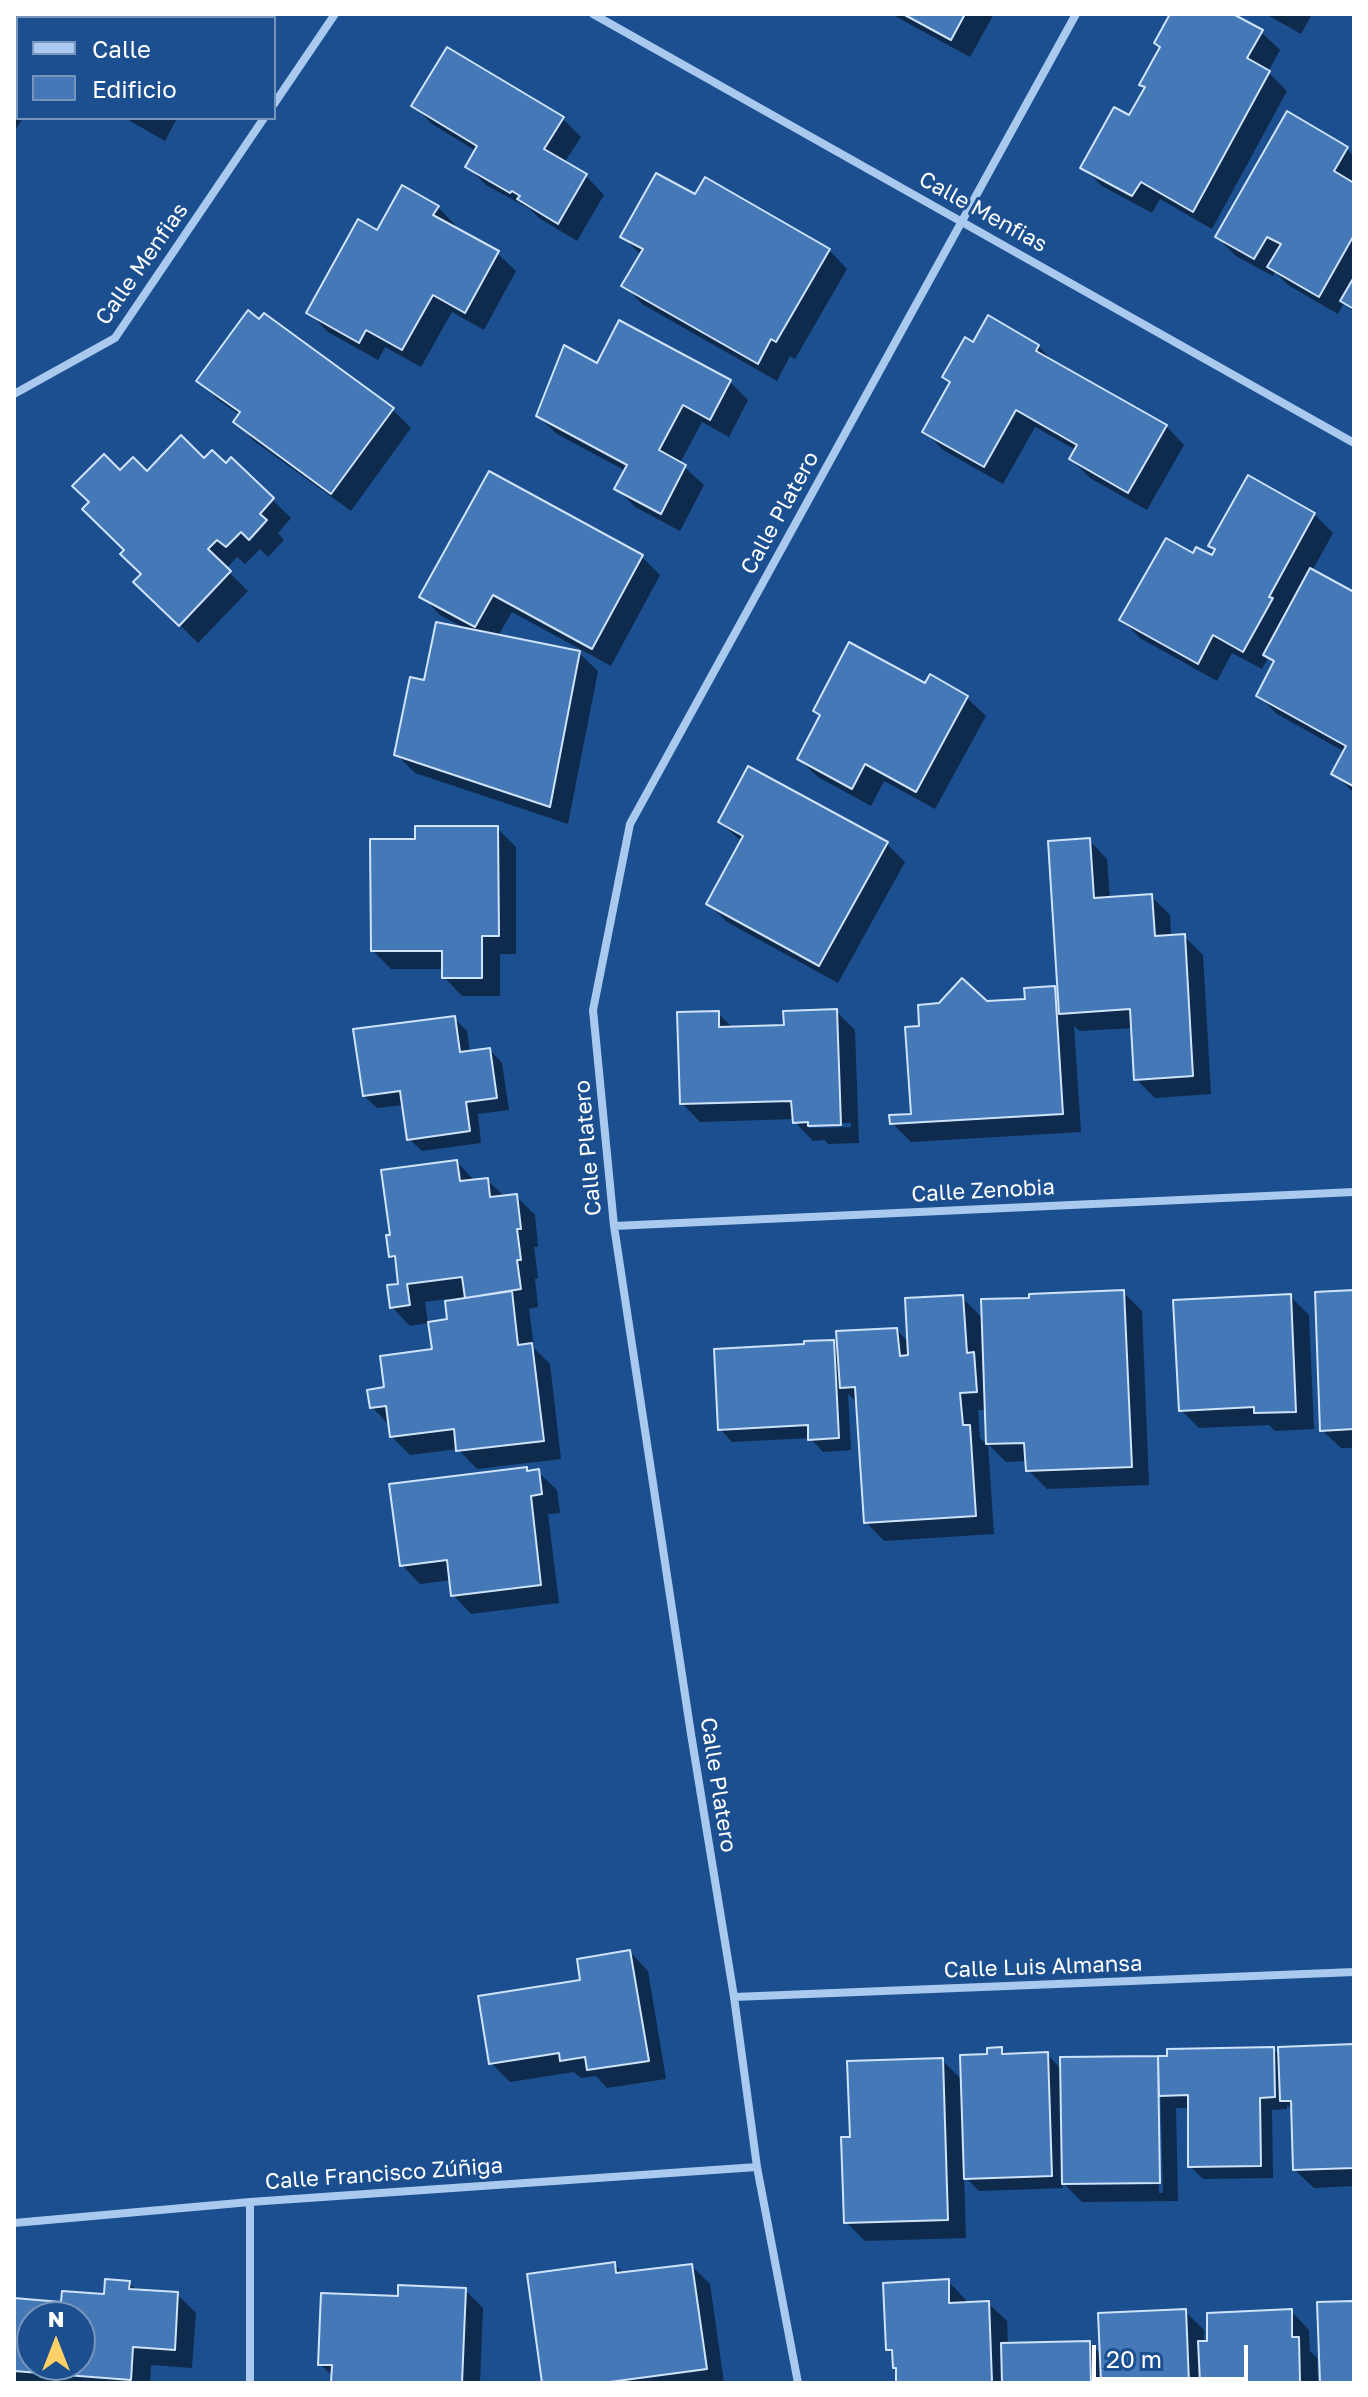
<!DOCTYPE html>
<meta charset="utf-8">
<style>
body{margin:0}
#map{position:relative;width:1368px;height:2397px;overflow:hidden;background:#1b4f8f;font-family:"Golos Text",sans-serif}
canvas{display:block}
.frame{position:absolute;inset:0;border:16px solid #fff;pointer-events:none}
.legend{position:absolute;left:16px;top:16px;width:260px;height:104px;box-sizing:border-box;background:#1b4f8f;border:2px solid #7695bc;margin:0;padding:10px 14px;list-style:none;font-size:24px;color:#fff}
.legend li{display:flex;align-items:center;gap:16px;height:40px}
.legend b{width:40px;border:2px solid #7695bc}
.north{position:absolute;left:16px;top:2301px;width:80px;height:80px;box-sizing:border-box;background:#1b4f8f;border:2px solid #7695bc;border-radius:50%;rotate:0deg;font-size:22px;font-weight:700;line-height:32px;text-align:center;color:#fff}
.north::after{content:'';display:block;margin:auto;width:28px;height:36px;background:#ffd166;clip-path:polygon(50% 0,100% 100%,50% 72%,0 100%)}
.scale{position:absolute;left:1092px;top:2345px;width:156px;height:36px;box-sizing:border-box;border:4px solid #fff;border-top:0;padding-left:10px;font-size:24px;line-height:28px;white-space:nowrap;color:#fff;-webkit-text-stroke:6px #1b4f8f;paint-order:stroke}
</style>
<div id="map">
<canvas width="1368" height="2397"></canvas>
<div class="frame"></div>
<ul class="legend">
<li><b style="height:10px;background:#a9c9ee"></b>Calle</li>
<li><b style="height:22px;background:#4478b7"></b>Edificio</li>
</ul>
<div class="north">N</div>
<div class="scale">20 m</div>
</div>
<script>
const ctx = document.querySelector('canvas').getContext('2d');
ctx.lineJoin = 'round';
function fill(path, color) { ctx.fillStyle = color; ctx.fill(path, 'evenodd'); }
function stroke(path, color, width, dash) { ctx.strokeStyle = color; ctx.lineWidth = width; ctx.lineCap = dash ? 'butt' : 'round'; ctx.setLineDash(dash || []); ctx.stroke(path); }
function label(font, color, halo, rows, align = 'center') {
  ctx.font = font + ' "Golos Text",sans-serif'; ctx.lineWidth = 6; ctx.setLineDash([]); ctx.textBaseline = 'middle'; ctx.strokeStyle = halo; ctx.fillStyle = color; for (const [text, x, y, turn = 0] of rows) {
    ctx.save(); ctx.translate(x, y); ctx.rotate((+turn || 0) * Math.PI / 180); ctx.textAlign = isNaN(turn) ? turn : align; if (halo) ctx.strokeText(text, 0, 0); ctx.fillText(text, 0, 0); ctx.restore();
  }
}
fill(new Path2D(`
 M56,14H197L201,18H54Z
 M891,14H994L970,57Z
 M1173,14H1229L1261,32L1280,50L1268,72L1287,91L1212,229L1160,199L1152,213L1102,186L1083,167L1130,118L1146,89L1141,84L1162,48Z
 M1266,14H1312L1301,34Z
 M14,66L18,69V118H23L14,132Z
 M414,106L562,118L581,137L564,163L586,176L604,195L577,241L539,218L530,209L486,185L467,166L476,151L432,124Z
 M125,118H177L165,141Z
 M1346,148L1354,156V312L1344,303L1338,314L1288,285L1275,272L1273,276L1236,256L1217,237Z
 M695,197L829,250L847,269L795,359L790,356L777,381L642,304L624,285L641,255L622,236Z
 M438,207L456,226L454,229L497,253L516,271L484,330L452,312L421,367L385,347L378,360L328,332L309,313L378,232Z
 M974,345L1038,346L1056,364L1166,426L1184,445L1147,510L1090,478L1071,459L1076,450L1035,427L1003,484L943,450L925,431L952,384L944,377Z
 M597,365L730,382L748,400L729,437L702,422L680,463L704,485L680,531L635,507L616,488L626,471L557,434L538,416Z
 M199,381L393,410L411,428L351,511L254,441L236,422L240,415L217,399Z
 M204,460L226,466L232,460L291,518L278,533L284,540L268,557L260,549L245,564L237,557L226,569L248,591L198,643L136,582L143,574L127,550L120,472L147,473Z
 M1314,514L1333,533L1312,571L1354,594V793L1334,773L1345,752L1277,714L1259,696L1275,665L1268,658L1262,669L1232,653L1217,681L1140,638L1122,620L1193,555L1212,558L1216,551L1211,545Z
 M642,557L660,575L611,666L512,612L498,636L579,653L598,671L568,824L415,773L396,754L426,683L466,629L440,615L422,596Z
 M925,686L967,698L986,716L935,809L884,781L871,806L818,777L799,759L821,717L815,710Z
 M720,822L886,843L905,862L838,983L727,922L709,904L742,842Z
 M497,828L516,847V954H500V996H462L444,977V969H391L373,951L417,841Z
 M1089,840L1107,859L1110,899L1151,896L1170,915L1171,937L1184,936L1203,955L1211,1094L1155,1098L1136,1079L1133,1028L1080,1031L1074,1026L1081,1132L911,1142L892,1123L913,1116L921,1028L986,1004L1027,1001L1054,988L1060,994Z
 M836,1011L855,1030L859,1143L828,1144L825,1140L813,1141L795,1122V1119L700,1122L682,1103L718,1013L734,1029L786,1027ZM851,1123V1127L809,1128V1124Z
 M454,1018L467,1031L470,1053L490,1050L502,1063L509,1110L478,1114L481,1143L422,1151L409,1139L404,1105L377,1108L364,1096Z
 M457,1162L475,1181L487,1180L505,1197L516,1196L535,1215L538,1247H534L538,1278L535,1279L538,1307L529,1309L534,1348L550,1364L561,1459L477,1469L458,1449L410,1455L392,1437L390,1426L372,1407L386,1389L434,1351L450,1321L447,1299L425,1302L428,1323L410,1326L392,1307L400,1286L397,1263L391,1256Z
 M1123,1292L1142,1311L1149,1485L1047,1489L1028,1470V1461L1006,1462L988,1444L994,1534L884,1541L866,1522L858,1403L848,1394L851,1450L823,1452L810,1438L732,1442L720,1429L833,1342L839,1348L897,1330L909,1343L962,1297L983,1319ZM978,1410H987L988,1446L980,1438Z
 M1354,1292V1448H1341L1322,1430Z
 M1290,1296L1309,1315L1314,1429L1275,1431L1269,1425L1199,1428L1181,1410Z
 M527,1469L530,1473L538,1472L557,1490L560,1513L548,1514L559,1603L471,1614L453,1595L451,1580L420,1584L402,1565Z
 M630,1952L648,1971L666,2079L607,2088L596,2076L581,2078L574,2072L510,2082L491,2063L582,1981Z
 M1354,2046V2186L1314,2188L1295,2170L1293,2111L1287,2105V2109L1272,2110L1273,2178L1203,2179L1190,2166V2108H1176L1178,2201L1082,2202L1063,2183V2188L979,2191L964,2176L966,2238L865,2241L846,2222L852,2139L942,2060L963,2081L990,2056L1001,2049L1008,2056L1047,2054L1062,2070V2059L1160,2058L1273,2049L1281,2056ZM1156,2074H1160L1163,2193H1159Z
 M614,2264L624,2274L692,2266L710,2284L724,2383H544Z
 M948,2281L966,2300L967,2304L988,2303L1007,2321L1008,2345L1089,2343L1102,2355L1185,2311L1204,2330V2343L1291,2311L1309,2330L1310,2351L1317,2358L1318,2383H898L894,2355L888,2349Z
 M129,2283L138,2291L177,2294L196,2313L192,2368L151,2365L150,2383H14V2300L63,2304L106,2296ZM32,2317H80V2365H32Z
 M465,2290L483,2308L480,2383H333L334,2377L320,2364L400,2298Z`), '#0007');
const building = new Path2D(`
 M54,14H190L188,18H52Z
 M903,14H965L951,40Z
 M1170,14H1233L1263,30L1247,58L1270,71L1193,212L1141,182L1132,196L1080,168L1114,107L1129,115L1145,87L1139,85L1160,47L1154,43Z
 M447,47L564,117L544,149L587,174L558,224L517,199L520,196L512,191L510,193L465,167L477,146L411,106Z
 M14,64L18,67V94L14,100Z
 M1287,111L1348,147L1334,171L1354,183V235L1319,297L1267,267L1281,244L1267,237L1254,259L1215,237Z
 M656,173L695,194L705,177L830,249L776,342L771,339L758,364L621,286L643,249L620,237Z
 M402,185L439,206L433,215L499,251L465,313L433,295L402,350L366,330L359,343L306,313L358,219L377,230Z
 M1354,277V309L1340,301Z
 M248,310L259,319L264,313L394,408L331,494L233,422L240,412L196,381Z
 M988,315L1039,345L1036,351L1167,425L1128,493L1069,459L1077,445L1016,410L984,467L922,432L950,382L942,377L965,337L973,342Z
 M619,320L731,380L710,420L683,405L659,450L686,465L661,514L614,489L627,465L536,416L564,345L597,363Z
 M181,435L204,458L212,450L226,463L231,457L274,498L260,514L267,520L249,540L241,532L226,547L217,540L208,549L231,571L179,626L133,582L141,574L120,554L124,550L82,509L89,502L72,486L104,454L120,470L133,457L147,471Z
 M489,471L643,555L592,649L493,595L475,627L419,597Z
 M1248,475L1315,513L1269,597L1273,598L1243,652L1213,635L1198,664L1119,620L1166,538L1193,553L1196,547L1212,555L1215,549L1208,546Z
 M1310,568L1354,592L1353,786L1331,774L1346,746L1256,696L1274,661L1263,655Z
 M436,622L580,651L550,807L394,755L410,677L424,680Z
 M849,642L925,683L930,674L968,696L916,792L865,764L852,789L797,759L820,715L813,711Z
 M748,766L888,842L819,966L706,904L743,836L718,822Z
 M415,826H498L499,936H482V978H442V951H371L370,839H415Z
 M1090,838L1094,898L1152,894L1155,936L1185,934L1193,1076L1134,1080L1130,1009L1059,1014L1048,841Z
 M962,978L987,1001L1025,999L1024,988L1055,986L1063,1114L890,1124L889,1115L911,1114L905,1027L919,1026L918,1005L939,1003Z
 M837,1009L841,1125L808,1126V1122L793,1123L791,1101L680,1104L677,1012L719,1011V1027L784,1025L783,1011Z
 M455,1016L460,1052L490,1048L497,1098L466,1102L470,1131L407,1140L400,1091L363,1096L353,1029Z
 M457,1160L460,1181L488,1178L490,1197L517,1194L521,1229H517L521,1260H517L521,1289L465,1298L462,1277L407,1284L410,1305L390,1308L387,1285L398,1284L395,1256L389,1257L386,1235H390L381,1170Z
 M1124,1290L1132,1467L1026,1471L1024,1443L986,1444L981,1299L1029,1298V1294Z
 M1354,1290V1429L1320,1431L1315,1292Z
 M512,1291L518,1345L532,1343L544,1441L456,1451L454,1429L390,1437L386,1406L370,1408L367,1390L384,1387L380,1356L432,1349L428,1322L447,1319L445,1301Z
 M1291,1294L1296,1412L1254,1413V1407L1179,1411L1173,1300Z
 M963,1295L967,1353L974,1352L977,1392L960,1393L963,1425H970L976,1516L864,1523L855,1387L840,1388L836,1331L897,1328L900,1356L908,1355L905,1298Z
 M834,1340L839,1438L808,1440V1425L718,1430L714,1349L804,1344V1341Z
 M527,1467V1471L539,1469L542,1494L531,1496L541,1585L451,1596L447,1560L400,1566L389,1484Z
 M630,1950L649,2061L587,2070L585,2057L560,2061L559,2053L489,2064L478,1996L580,1980L577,1959Z
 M1354,2044V2168L1293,2170L1291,2101H1280L1278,2047Z
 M1002,2047V2054L1048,2052L1052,2176L964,2179L960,2055L987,2054V2048Z
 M1274,2047L1275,2097L1260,2098L1261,2166L1188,2167V2095L1159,2096L1158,2056H1167V2049Z
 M1158,2056L1160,2183L1062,2184L1060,2057Z
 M943,2058L948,2220L844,2223L841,2137H850L847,2061Z
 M615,2262L616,2273L692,2264L707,2369L602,2383H542L527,2274Z
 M105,2279L130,2281L129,2289L178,2292L175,2350L133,2347L131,2380L14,2371V2298L61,2302L62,2291L104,2294ZM32,2317H80V2365H32Z
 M949,2279V2303L989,2301L992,2382L896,2383V2368H893L892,2350H886L883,2283Z
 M398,2285L466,2288L462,2383H331L332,2365H318L321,2293L398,2296Z
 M1354,2301V2383H1320L1317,2302Z
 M1186,2309L1189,2383H1101L1098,2313Z
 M1292,2309V2337H1299L1300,2383H1200L1198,2341H1207V2313Z
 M1090,2341L1091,2383H1002L1001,2343Z`);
fill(building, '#4478b7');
stroke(building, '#cfe3fa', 2);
stroke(new Path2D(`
 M593,14L1354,443
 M274,104L335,14
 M14,394L115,338L264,118
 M614,1226L1354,1192
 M734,1997L1354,1972
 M250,2202V2383
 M14,2223L250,2202L757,2167
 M798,2383L757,2167L734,1997L691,1734L614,1226L593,1010L630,824L1076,14`), '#a9c9ee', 8);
label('22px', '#fff', '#1b4f8f', [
 ["Calle Menfias",983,212,29],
 ["Calle Menfias",142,264,-55],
 ["Calle Platero",780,513,-61],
 ["Calle Platero",588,1148,-95],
 ["Calle Zenobia",983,1191,-3],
 ["Calle Platero",718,1785,81],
 ["Calle Luis Almansa",1043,1967,-2],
 ["Calle Francisco Zúñiga",384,2174,-4]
]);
</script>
